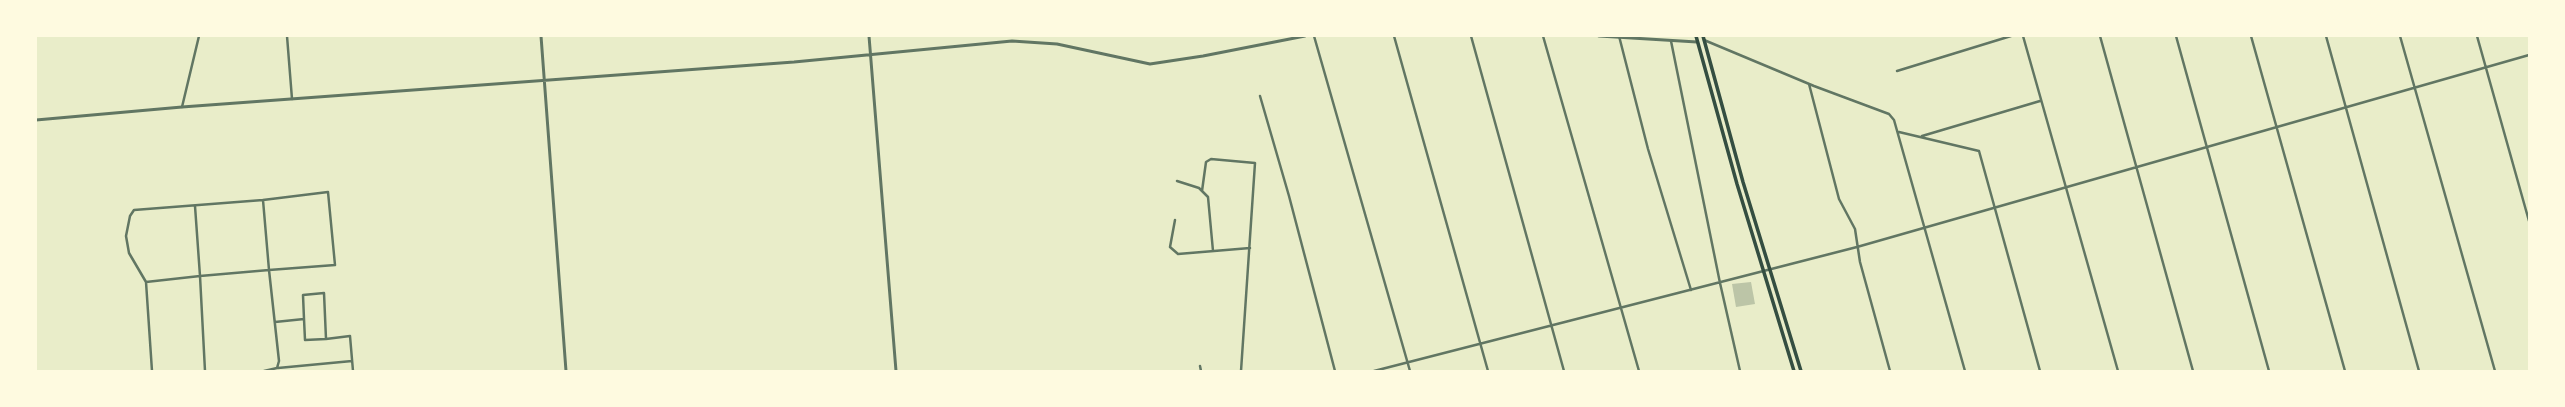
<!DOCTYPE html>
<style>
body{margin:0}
#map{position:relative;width:2565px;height:407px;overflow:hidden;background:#e9edc9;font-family:"IBM Plex Sans",sans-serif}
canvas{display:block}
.frame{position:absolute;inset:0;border:37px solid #fefae0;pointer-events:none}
</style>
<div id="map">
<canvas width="2565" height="407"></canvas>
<div class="frame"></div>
</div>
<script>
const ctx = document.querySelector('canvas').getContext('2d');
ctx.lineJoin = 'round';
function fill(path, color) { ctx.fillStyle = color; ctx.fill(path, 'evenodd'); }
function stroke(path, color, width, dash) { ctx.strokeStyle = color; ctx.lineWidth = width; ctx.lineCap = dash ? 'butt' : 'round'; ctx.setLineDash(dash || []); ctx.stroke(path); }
fill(new Path2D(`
 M1751,282L1755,304L1736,307L1732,284Z`), '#bcc5a7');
stroke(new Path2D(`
 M287,36L292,99
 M1314,36L1410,371
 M1394,36L1488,371
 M1471,36L1564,371
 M1543,36L1639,371
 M1619,36L1648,149L1691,290
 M2023,36L2118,371
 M2100,36L2193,371
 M2176,36L2269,371
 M2251,36L2345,371
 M2326,36L2419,371
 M2400,36L2495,371
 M2477,36L2529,221
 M1704,40L1814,86L1889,114L1894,120L1965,371
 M1671,41L1720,283L1740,371
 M1897,71L2011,36
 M1809,84L1839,199L1855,229L1860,262L1890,371
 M1260,96L1289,196L1335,371
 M182,107L199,36
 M1899,132L1979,151L2040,371
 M1922,136L2040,101
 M1177,181L1199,188L1208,197L1213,251
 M1202,191L1206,162L1211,159L1255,163L1241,371
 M1175,220L1170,247L1178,254L1250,248
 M146,282L200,276L195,206
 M275,322L304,319L303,295L324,293L326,339L305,340L304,319
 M326,339L350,336L353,371
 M1200,366L1201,371
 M278,368L352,361
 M152,371L146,282L129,253L126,236L130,216L134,210L263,200
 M205,371L200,276L269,270L263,200L328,192L335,265L269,270L279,361L277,368L264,371
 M1374,371L1857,247L2529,55`), '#617663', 2.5);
stroke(new Path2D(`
 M541,36L566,371
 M869,36L896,371
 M1599,36L1697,42
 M36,120L182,107L794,62L1012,41L1057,44L1150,64L1203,56L1305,36`), '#617663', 3);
stroke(new Path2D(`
 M1696,36L1737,184L1794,371
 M1703,36L1743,182L1801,371`), '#344e41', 3.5);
</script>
